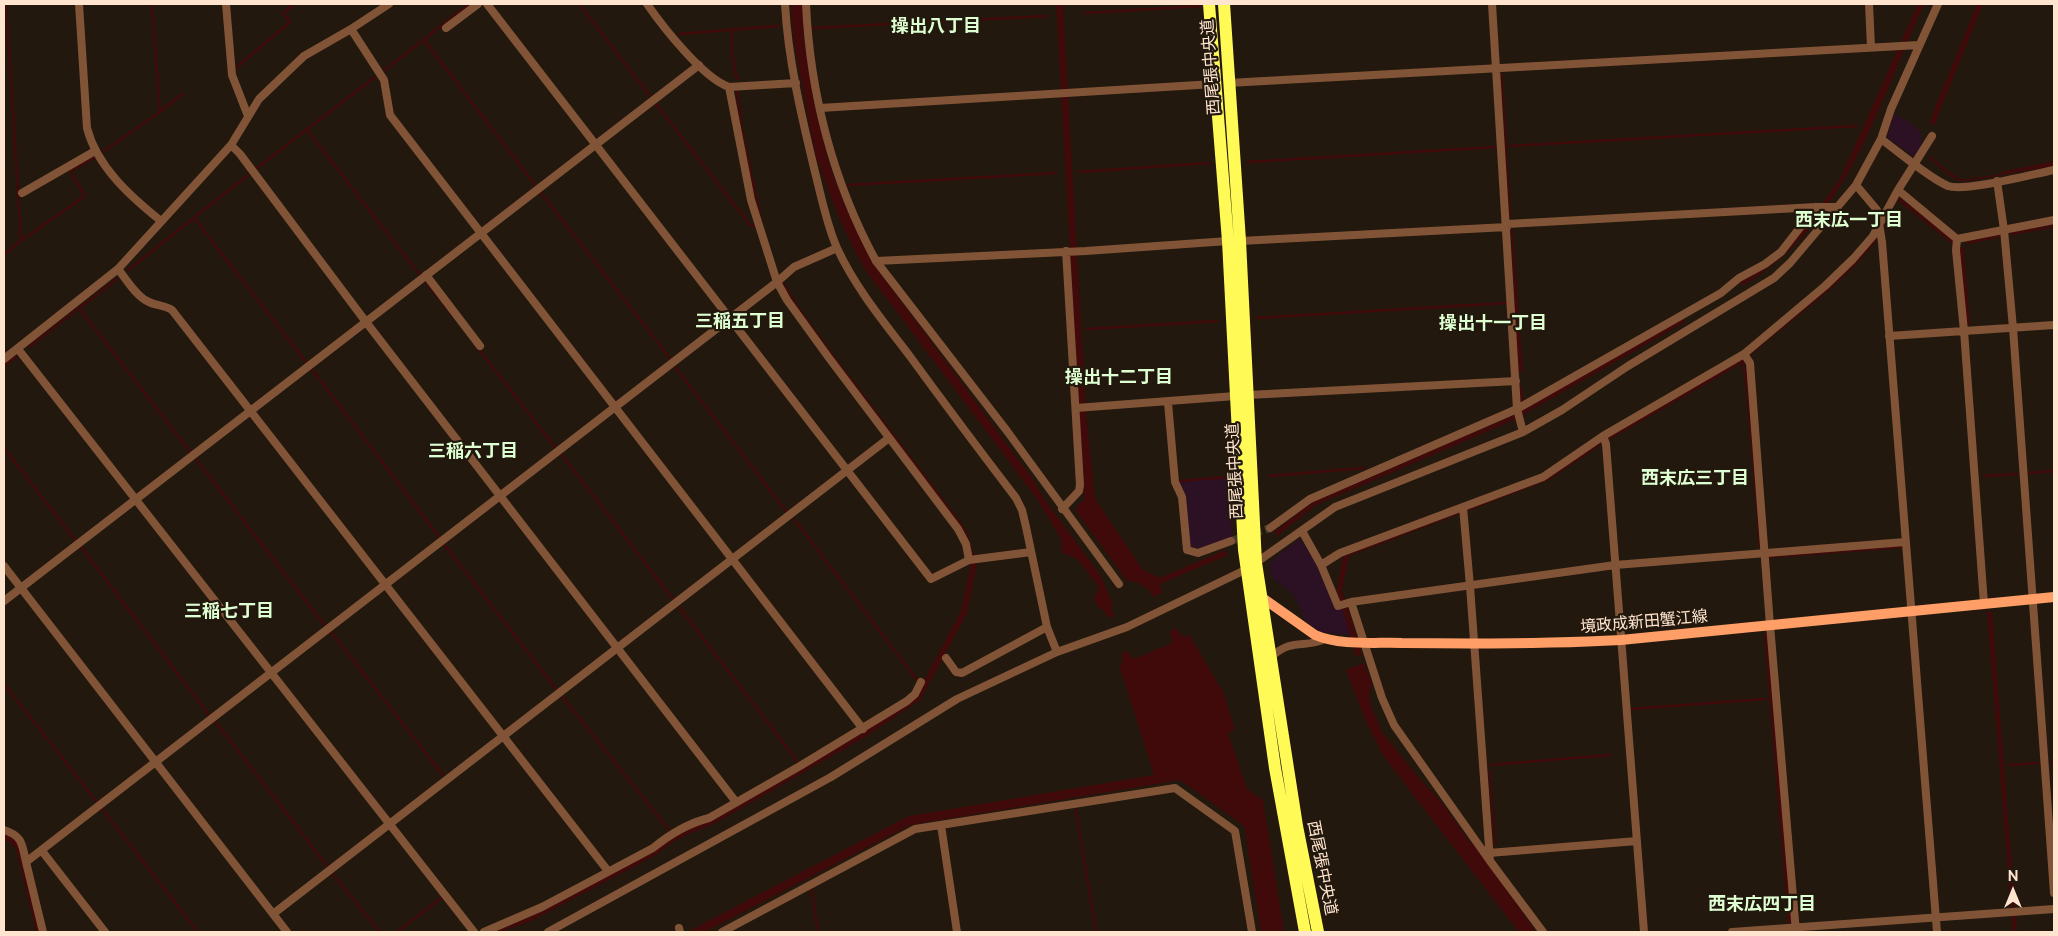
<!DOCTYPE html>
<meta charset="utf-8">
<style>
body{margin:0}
#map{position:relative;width:2058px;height:936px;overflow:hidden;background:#22180d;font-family:Raleway,sans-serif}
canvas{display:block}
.frame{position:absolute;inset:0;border:5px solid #ffe5cf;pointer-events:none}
.north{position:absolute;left:1988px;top:866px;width:50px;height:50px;-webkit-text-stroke:4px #22180d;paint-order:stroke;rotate:0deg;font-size:14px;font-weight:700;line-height:20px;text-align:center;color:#ffe5cf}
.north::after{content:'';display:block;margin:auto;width:18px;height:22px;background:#ffe5cf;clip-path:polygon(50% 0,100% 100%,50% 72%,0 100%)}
</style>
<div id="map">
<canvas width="2058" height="936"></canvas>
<div class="frame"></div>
<div class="north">N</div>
</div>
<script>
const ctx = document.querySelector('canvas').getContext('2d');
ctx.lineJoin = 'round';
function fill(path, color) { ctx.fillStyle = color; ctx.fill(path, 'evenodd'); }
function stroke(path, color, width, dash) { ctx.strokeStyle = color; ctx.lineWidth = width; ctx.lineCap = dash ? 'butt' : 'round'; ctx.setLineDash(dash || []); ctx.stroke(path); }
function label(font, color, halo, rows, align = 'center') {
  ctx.font = font + ' Raleway,"Noto Sans JP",sans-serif'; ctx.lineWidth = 4.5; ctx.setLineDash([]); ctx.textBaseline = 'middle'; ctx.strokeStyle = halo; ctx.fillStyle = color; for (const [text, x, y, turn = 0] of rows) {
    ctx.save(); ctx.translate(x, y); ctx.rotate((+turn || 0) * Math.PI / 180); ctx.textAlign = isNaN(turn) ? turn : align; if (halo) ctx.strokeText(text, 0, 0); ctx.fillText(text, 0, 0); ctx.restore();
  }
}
fill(new Path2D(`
 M1894,114L1906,120L1921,132V153L1914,157L1887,137Z
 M1229,477L1232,537C1220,542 1205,551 1192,547L1188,542L1179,481Z
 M1300,538L1317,566L1335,608L1344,610L1350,635L1321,632L1305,621L1300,608L1292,593L1271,577L1270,562Z`), '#2c1024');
fill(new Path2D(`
 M791,4H802L804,41L827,157L836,183L861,240L875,266L1032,478L1043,497L1101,576L1113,605H1111L1114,616L1109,618L1102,609L1099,608L1093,598L1099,590L1098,585C1083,571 1086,560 1062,553L1061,539L1037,499L866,271C846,237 831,200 819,163H817L794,42Z
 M1056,4H1063L1086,413L1095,499L1143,570L1160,578L1225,550L1228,555L1160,584L1162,593L1153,597L1148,588H1145L1137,582L1127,581L1076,511L1077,506L1084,500Z
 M1918,4H1924C1877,107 1847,224 1742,286L1740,282L1762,269L1817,211L1840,179Z
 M1977,4H1983L1934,125L1929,123Z
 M1501,73H1503L1511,218H1509Z
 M1930,155L1949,172L1962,180L2000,174L2002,172L2054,161V166L1962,182L1947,174L1929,157Z
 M1899,197L1964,249L1970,325H1966L1960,250L1896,199Z
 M1893,202L1895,203C1889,215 1884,230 1876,241C1843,284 1795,317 1754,352L1744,362L1602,444L1549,480L1349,556L1342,590L1362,655L1356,657L1337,590L1343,556L1543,480L1608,437L1743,359L1853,263Z
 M1511,229H1513L1523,371L1518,372Z
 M1682,318L1685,322L1514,420L1316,505L1277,536L1274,532L1314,501L1512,416Z
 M1746,387H1749L1763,548H1759Z
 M977,562L967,613L920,700L865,737L712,825C692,832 672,840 656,855L529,922L500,932H492L525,917H530L611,872L917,694L961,611L971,564Z
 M1992,611L2017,932H2013L1987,612Z
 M1175,628L1184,637L1188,635L1190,636L1224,694L1235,730L1228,733L1247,789L1263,800L1284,932H1261L1244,826L1180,780L910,825L705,932H687L909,816L1154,775L1119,665L1122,664V653L1127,651L1134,659L1172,643L1170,631Z
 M1764,634H1768L1792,923H1788Z
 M1364,663L1372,684L1369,695L1372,708L1382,732L1418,777L1443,804L1470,842L1478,848L1536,932H1519L1384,757L1365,720L1346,670Z
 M4,834L11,836L18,843L39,932H36L16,849L12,844L4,839Z`), '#40090a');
stroke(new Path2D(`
 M152,4L160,112
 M579,4L650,96
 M1237,4H1248
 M1085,13L1201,6
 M812,28L1047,16
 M732,29V55L737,79
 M679,34L778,26
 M424,40L535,185
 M237,67L290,22L283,13L294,4
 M385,70L469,4
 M737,90L741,126L761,221
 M656,104L750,225L754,226
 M307,130L419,274
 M1510,146L1856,126
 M104,151L160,112L182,94
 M1248,162L1495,147
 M257,168L375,77
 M1078,172L1209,163
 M848,185L1056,173
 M541,193L670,358
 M194,218L306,362
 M2011,234L2054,226
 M22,240L85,196L70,171L94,158
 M1967,243L2000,236
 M4,255L21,240L6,4
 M128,270L248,175
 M782,282L799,310L832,355L959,522L966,534L973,556
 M427,283L452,315
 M79,308L191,453
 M1256,318L1506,303
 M1087,329L1217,321
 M29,347L117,279
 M477,347L555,447
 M1743,361L1747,389
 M4,366L16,357
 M675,367L786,511
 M311,368L439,537
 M1521,388L1522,402
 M4,448L76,541
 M561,454L673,599
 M195,458L326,627
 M2028,473L2054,471
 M1269,476L1365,468
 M1984,476L2017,474
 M1179,481L1229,477
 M794,519L917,680
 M443,543L557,690
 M81,547L209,715
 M1768,557L1901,547
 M679,607L798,762
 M331,632L443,775
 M4,684L97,802
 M561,695L670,831
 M1630,709L1765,699
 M214,720L328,867
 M2052,762H2054
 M1490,765L1610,755
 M2008,765L2039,763
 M1490,771L1495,845
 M102,809L198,932
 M1076,809L1096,932
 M332,873L380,932
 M811,889L818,932
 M397,932L441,898`), '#40090a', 2.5);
stroke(new Path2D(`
 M1231,541L1270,528`), '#43372a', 8, [8, 4]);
stroke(new Path2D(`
 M79,4L87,128C97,167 131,197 161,221
 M226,4L232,75L248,116
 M487,4L931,579L969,560L1031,552
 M647,4C663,27 703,78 729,87L751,200L777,282L787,300L829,358L958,529L966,544L969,560
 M785,4C788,59 801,114 814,168C821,195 826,223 837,248C855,287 883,321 909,355C944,403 980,451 1016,498L1022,510L1026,527L1047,627L1057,652
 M806,4C810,93 833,182 876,261L1007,431L1119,584
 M1492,4L1517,409L1523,432
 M1869,4L1871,47
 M446,28L478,4
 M351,29L384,80L390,115L863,729
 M1228,83L1919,45
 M729,87L796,83
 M820,108L1214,84
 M1881,139C1899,152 1929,178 1948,186C1965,192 2033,174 2054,170
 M231,145L240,154L366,322L736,802
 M1997,181L2004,230L2013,328L2054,893
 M1856,185L1877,210L1882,242L1937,932
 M1898,190L1957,239
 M22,193L95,151
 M1507,224L1816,207H1838
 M1957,239L1956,250L1964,331L1984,604
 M1957,239L2054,220
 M1240,241L1507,227
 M876,261L1086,251L1228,241
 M118,269C126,279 136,296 147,301C155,306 165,305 172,310L608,871
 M426,275L480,346
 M1889,336L2054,325
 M18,349L474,932
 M1744,354L1750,363L1770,625L1796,932
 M4,359L118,269L231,145L259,99L304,56L351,29L389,4
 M1248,395L1516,381
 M1168,403L1175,482L1182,497L1187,550L1198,553L1231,541
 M1076,408L1235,396
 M1603,436L1606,444L1644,932
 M1463,507L1470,586L1490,861
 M1062,509L1079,491L1080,485L1066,251
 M1270,528L1310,499L1517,409L1721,293L1739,278L1765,264L1781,252L1816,207
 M1302,531L1321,565L1338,606L1351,602L1615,565L1905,542
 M1321,565L1340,553L1543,477L1603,436L1744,354L1825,286L1853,259L1873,236L1898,190L1932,136
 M4,566L287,932
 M4,601L699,65
 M1351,602L1382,698L1394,725L1490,861L1543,932
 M1271,657C1293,637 1304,649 1325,639
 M946,658L956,672L962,673L1047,627
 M941,825L957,932
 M4,830C23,836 22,845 26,862L777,282L794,267L837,248
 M42,851L105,932
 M1489,853L1637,841
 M26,862L43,932
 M273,914L889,438
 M679,928L680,932
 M484,932L542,907L653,848C669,835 689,823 709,818L800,766L907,701L915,694L921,682
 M548,932L831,777L957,699L1057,652L1127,627L1247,569L1335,507L1523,432L1562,410L1628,366L1774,278L1790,263L1856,185L1881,139L1891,109L1938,4
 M722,932L915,829L1175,788L1235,831L1252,932
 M1732,932L2054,909`), '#825437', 8);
stroke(new Path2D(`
 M1257,594L1315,635C1341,646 1375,642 1402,643C1475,644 1548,644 1621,640L2054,597`), '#ff9e66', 10);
stroke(new Path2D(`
 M1209,4L1228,241L1244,550L1275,768L1305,932
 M1224,4L1240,241L1256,563L1297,826L1318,932`), '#fffa56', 12);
label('16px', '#ffe5cf', '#22180d', [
 ["西尾張中央道",1211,67,-94],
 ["西尾張中央道",1235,471,-93],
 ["境政成新田蟹江線",1644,622,-5],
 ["西尾張中央道",1322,868,79]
]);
label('bold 18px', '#deffd1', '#22180d', [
 ["操出八丁目",936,27],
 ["西末広一丁目",1849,221],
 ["三稲五丁目",740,322],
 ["操出十一丁目",1493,324],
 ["操出十二丁目",1119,378],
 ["三稲六丁目",473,452],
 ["西末広三丁目",1695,479],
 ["三稲七丁目",229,612],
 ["西末広四丁目",1762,905]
]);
</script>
